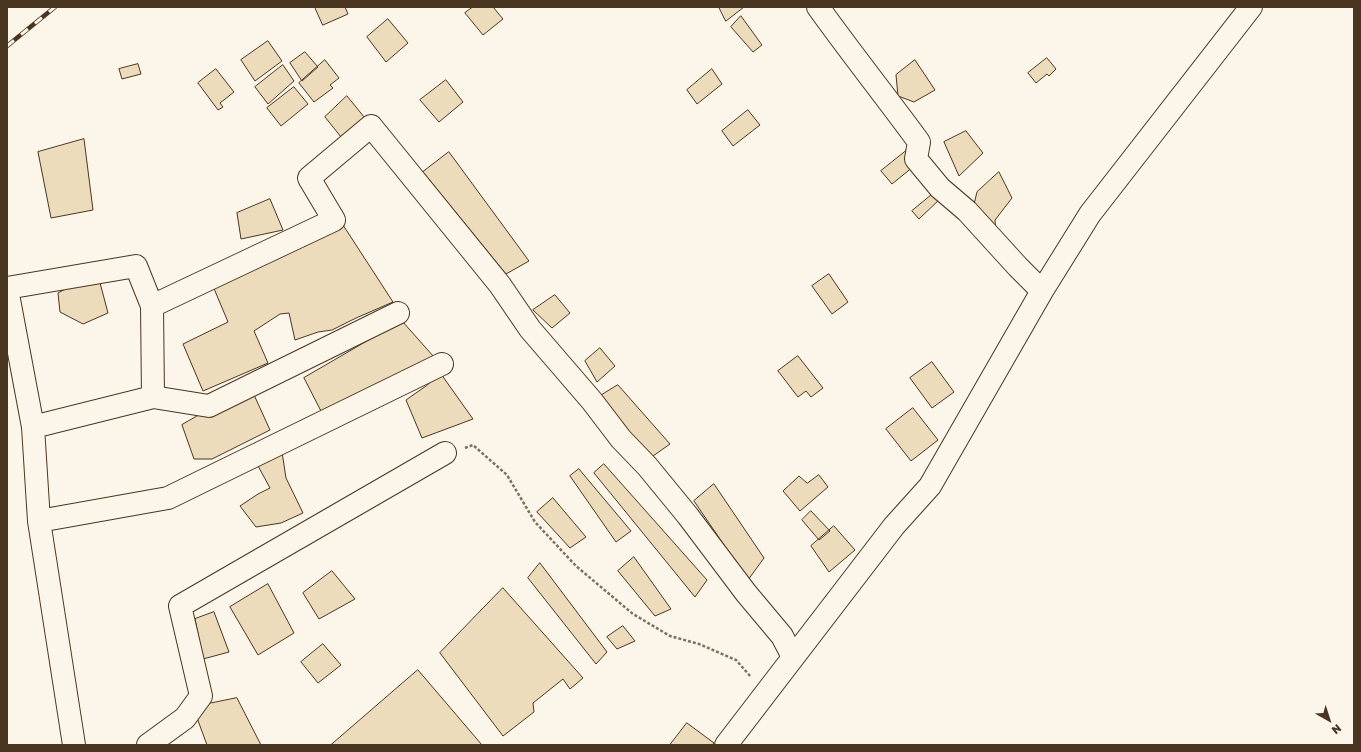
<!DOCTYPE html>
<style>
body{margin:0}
#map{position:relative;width:1361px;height:752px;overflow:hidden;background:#fbf6e9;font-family:"Golos Text",sans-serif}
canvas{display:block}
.frame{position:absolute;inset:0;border:8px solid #4a3520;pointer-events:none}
.north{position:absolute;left:1309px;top:700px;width:40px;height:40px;-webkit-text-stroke:3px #fbf6e9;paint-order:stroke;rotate:141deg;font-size:11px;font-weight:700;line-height:16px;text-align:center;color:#4a3520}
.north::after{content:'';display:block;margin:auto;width:14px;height:18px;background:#4a3520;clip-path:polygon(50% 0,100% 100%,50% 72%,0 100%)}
</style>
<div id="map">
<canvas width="1361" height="752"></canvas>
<div class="frame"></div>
<div class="north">N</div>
</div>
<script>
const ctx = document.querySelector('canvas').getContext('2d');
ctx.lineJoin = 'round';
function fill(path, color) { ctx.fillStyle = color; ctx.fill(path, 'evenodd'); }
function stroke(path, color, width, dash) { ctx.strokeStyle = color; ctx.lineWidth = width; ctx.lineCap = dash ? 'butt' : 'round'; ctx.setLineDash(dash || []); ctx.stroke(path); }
const building = new Path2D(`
 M315,7H345L348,14L323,25Z
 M473,7H493L503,19L483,35L465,13Z
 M719,7H744L726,21Z
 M741,16L762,45L753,52L731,27Z
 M388,19L408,43L386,62L367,37Z
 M268,41L282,61L255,81L241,60Z
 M305,52L318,67L302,81L290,63Z
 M1047,58L1056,69L1049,76L1047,74L1036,83L1028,73Z
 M325,60L339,78L330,85L333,88L314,102L299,83Z
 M915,60L935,90L914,102L898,96L896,75Z
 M138,64L141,74L122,79L119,69Z
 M283,65L294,81L268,104L255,87Z
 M216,69L234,92L220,103L223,107L218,110L198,83Z
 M712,69L722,84L697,104L687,90Z
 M446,80L463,102L439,122L420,100Z
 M294,87L308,104L281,126L267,108Z
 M347,96L369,123L345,142L325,117Z
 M748,110L760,125L733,146L722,131Z
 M966,131L983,153L959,176L944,142Z
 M84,139L93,210L51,218L38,152Z
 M906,151L919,162L892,184L881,171Z
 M449,152L529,261L506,274L423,172Z
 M999,172L1012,198L995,220L996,236L973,208L977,192Z
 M940,188L941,198L919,219L912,211Z
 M270,199L283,230L241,239L237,213Z
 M343,225L393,302L356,318L332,330L318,332L295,340L289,313L280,314L254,331L268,363L203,391L183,344L228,322L210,279Z
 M829,274L848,302L832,314L812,286Z
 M99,279L108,313L83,324L60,312L58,293L78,282Z
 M555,295L570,313L552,328L533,310Z
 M402,321L434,357L322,413L304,378Z
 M600,348L615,366L597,382L585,361Z
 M798,356L823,388L811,397L806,391L798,397L778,371Z
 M932,362L954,392L932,408L910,378Z
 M441,374L473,419L422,438L406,400L426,386Z
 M618,385L670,444L653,456L639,446L592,401Z
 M250,386L270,430L212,459H194L182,425Z
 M913,408L938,440L911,461L886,429Z
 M282,452L286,478L303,513L281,523L256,527L240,506L258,494L270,488L257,464Z
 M604,464L707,580L695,597L594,473Z
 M579,469L631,531L616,542L570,476Z
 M819,475L828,487L800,511L783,491L799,476L807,483Z
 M714,484L764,558L748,580L694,501Z
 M553,498L586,537L570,548L537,512Z
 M811,511L830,531L819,540L802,520Z
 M834,526L855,550L829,572L811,546Z
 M634,557L671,609L655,616L618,571Z
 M540,563L607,652L596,664L528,578Z
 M332,571L355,599L319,619L303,593Z
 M268,584L294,633L258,655L230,607Z
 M503,588L583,678L570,689L563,679L533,703L534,712L503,736L440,653Z
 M214,612L229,652L203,659L195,619Z
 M623,626L635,641L617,649L607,637Z
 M323,644L341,665L318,683L301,662Z
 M418,670L482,745H331Z
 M237,698L261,745H207L193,707Z
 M687,723L714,743L712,745H670Z`);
fill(building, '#ecdcbc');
stroke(building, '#4a3520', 1);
const minor = new Path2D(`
 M818,7C851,53 886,97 919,142L916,159L940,188L967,211L1018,267L1042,291
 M7,288L136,266L152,306L153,397
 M7,289L33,427L39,521L74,745
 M152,306L334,220L309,178L371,126L500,285L530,329L592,401L621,439L647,466L688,516L746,593L782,636L793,657
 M33,427L153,397L209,406L398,313
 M39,521L168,498L442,364
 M148,745L185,718L201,696L180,606L445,453
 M726,745L894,526L930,486L1042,291L1090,214L1251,7`);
stroke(minor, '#4a3520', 24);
stroke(new Path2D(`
 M465,448L473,445L507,475L535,522L576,566L633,614L670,636L699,644L736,660L751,677`), '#7f6f5c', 2.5, [3, 2]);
stroke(minor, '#fbf6e9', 22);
const rail = new Path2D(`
 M7,46L55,7`);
stroke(rail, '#4a3520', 4.5);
stroke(rail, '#fbf6e9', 3, [9]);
</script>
